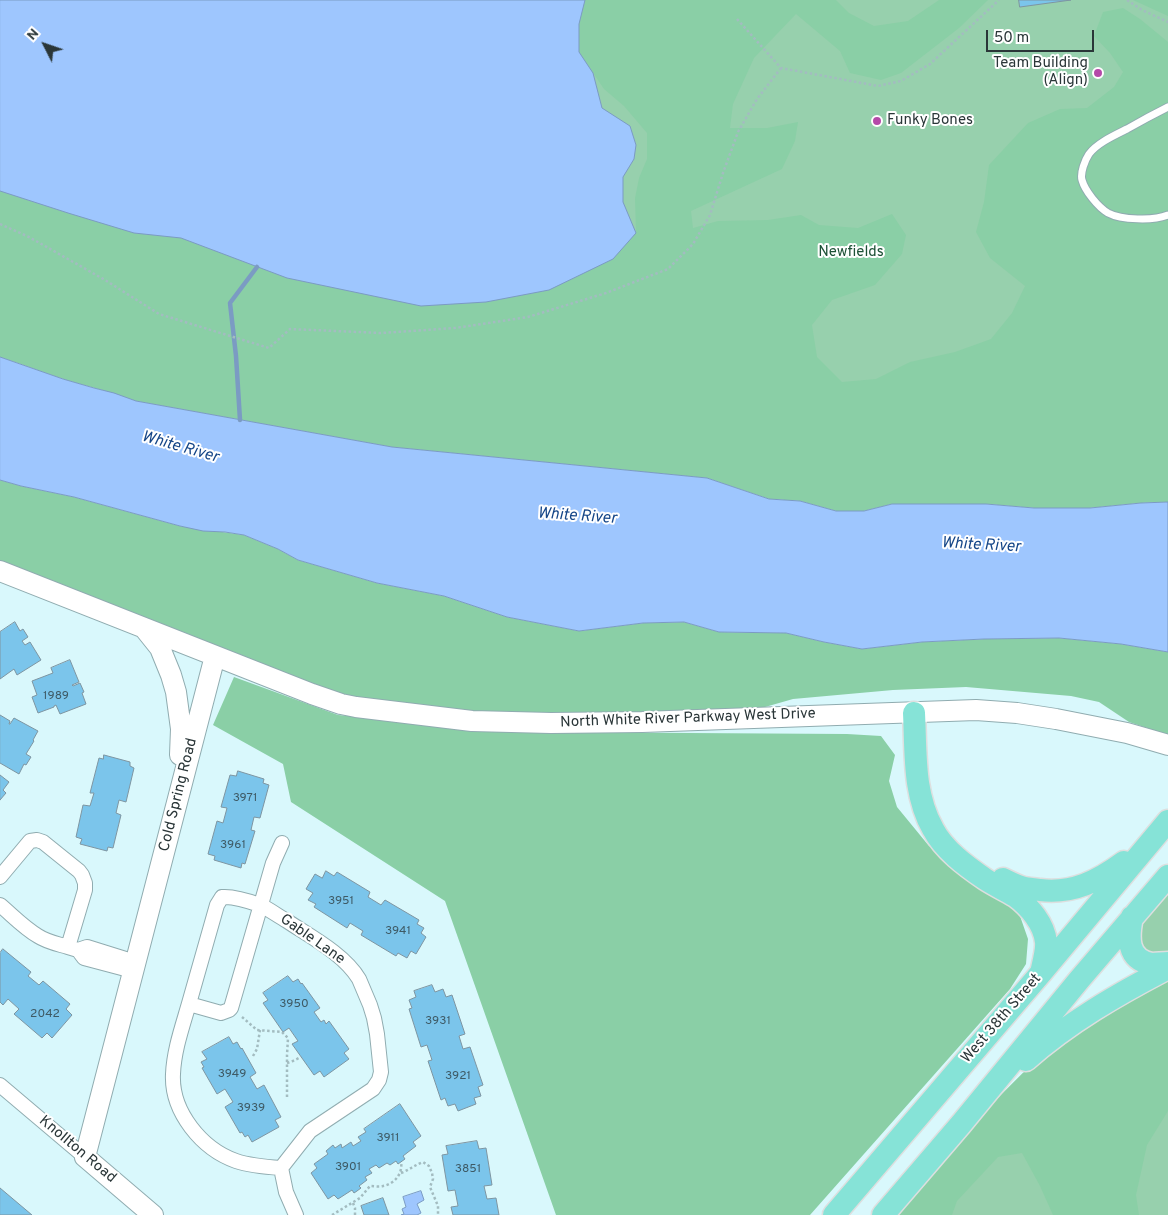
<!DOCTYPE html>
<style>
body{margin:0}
#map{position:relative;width:1168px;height:1215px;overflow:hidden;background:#d9f8fc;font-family:Overpass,sans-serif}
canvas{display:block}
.north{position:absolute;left:20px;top:20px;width:50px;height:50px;-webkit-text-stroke:4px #fff;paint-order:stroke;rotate:311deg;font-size:14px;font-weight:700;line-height:20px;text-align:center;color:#2a3638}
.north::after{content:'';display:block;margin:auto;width:18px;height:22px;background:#2a3638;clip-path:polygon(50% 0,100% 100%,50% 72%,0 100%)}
.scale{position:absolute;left:986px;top:30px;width:108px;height:22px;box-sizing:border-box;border:2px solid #2a3638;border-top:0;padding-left:6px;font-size:15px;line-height:18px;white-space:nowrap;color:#2a3638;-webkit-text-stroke:4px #fff;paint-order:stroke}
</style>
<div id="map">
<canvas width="1168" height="1215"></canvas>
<div class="north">N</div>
<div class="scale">50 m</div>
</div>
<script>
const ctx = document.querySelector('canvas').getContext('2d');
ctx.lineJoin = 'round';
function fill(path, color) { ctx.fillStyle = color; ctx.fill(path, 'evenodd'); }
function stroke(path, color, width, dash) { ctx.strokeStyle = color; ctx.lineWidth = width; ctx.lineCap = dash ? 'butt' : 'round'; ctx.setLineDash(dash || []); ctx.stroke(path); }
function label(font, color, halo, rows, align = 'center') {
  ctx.font = font + ' Overpass,sans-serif'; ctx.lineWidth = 4; ctx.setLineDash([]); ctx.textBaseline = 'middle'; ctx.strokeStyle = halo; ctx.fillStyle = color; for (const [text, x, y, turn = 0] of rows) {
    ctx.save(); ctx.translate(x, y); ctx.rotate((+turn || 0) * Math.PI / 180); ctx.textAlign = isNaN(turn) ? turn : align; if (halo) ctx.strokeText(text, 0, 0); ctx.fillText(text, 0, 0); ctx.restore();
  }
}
fill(new Path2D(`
 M0,0H1168V502L707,478L392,447L136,401L0,357Z
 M1168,893V956L1161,958C1156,955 1148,953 1144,949C1126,934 1159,903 1168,893Z
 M1168,976V1215H895L997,1099L1023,1073Z`), '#97d0ad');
fill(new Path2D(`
 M585,0H836L849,13L874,26L908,21L939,0H988L959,28L901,73L881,80L850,73L840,51L796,14L754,58L733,104L730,128H767L798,122L795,141L782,169L691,211L693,228L718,221L768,220L801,215L819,225L858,228L892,214L906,235L902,254L875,285L832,300L812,325L817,357L842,382L876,379L910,362L955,352L991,339L1012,313L1025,286L990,258L976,232L984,202L989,165L1028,123L1060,109L1087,108L1114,87L1123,72L1110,53L1094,36L1103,12L1123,8L1140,19L1168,42V502L1141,503L1090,508H1034L986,504H892L864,511H836L800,501L769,499L707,478L392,447L136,401C113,392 89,387 66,380C44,373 22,364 0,357V191L68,213L134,233L181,238L287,278L421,306L486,302L549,290L636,233L635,198L639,178L647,159V133L624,106L604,89L579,52V24Z
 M1133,0H1168V16Z
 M0,480L21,486L74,497L180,526L244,535L278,549L298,560L377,583L444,596L507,617L579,631L643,623L684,622L719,632L786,633L824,642L862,649L922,642L984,639L1059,638L1121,644L1168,652V735L1129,722L1099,702L1071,696L966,687L893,690L793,699L758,709L621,713L518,714L450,711L344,697L0,565Z
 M234,677L338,715L529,732L847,734L881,736L895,755L889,781L897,807L929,846L1010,904L1020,916L1028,939L1026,964L1010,989L810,1215H556L445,901L291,802L283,764L213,725Z
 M1168,976V1111L1147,1145L1136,1195L1139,1215H1053L1040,1186L1022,1153L998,1157L957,1201L952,1215H895L921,1184L997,1099L1023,1073L1044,1053Z`), '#8acfa6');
const water = new Path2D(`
 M0,0H585L579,24V52L593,73L602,108L630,126L636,145L634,159L623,177V202L636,233L613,259L549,290L486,302L421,306L287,278L181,238L134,233L68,213L0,191Z
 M0,357L63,379L94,388L114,393L136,401L392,447L707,478L769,499L800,501L836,511H864L892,504H986L1034,508H1090L1141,503L1168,502V652L1121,644L1059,638L984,639L922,642L862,649L824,642L786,633L719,632L684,622L643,623L579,631L507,617L444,596L377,583L298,560L278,549L244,535L225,532L203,531L180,526L74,497L21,486L0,480Z
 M421,1191L424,1200L417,1204L421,1213L417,1215H401L404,1214L402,1209L406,1207L403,1197Z`);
fill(water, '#9ec6fe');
stroke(water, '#7b9bc3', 1);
stroke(new Path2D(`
 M240,420L236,356L230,303L257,267`), '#7b9bc3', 4.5);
const building = new Path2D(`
 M1019,0H1071L1020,7Z
 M15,622L20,631L23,629L28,637L22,641L25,645L30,642L41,660L17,675L14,669L0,679V632Z
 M70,660L79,682L72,685L73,686L80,683L84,692L82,693L86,704L60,714L56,705L54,706V707L38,713L32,697L37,695L32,681L53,673L51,668Z
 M0,715L10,721L9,724H10L14,718L38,731L33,740L34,741L26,754L31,757L26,765L24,764L19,774L0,763Z
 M104,755L130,762V766L134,768L126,802L119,800L116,813L121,815L113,848L108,847L107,851L80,844L82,839L76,837L83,805L90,806L94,793H90L99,758L103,759Z
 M238,771L264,779L263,783L269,785L260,818L254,817L251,830L255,831L245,864L242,863L241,868L214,860L215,856L208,854L217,821L223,823L227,808L221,807L230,775L236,776Z
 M0,775L9,782L3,790L6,793L0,800Z
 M326,871L334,876L337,872L370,892L368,897L381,905L385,900L419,920L417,924L424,928L421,933L426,937L416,954L411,951L407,958L398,953L396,956L361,935L363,931L350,923L347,928L314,907L316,904L308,900L313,893L306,889L315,874L322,878Z
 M3,949L31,972L28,976L39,985L43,981L70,1004L66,1009L72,1015L52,1038L47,1033L42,1038L14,1014L19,1009L8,999L3,1005L0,1002V953Z
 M288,976L293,982L298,979L301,984L302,983L320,1008L314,1012L321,1022L324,1020L326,1024L329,1021L349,1049L344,1053L349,1059L324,1077L320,1071L314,1075L292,1044L298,1041L289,1028L283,1032L263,1003L268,1000L263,993Z
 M432,985L435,992L443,989L446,997L452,995L465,1034L459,1036L463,1049L470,1047L483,1085L478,1087L481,1096L474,1098L476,1104L458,1111L455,1104L448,1106L445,1098L441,1100L428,1061L432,1060L427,1045L421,1047L409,1009L412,1008L409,1000L416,997L414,991Z
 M229,1037L233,1044L237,1042L241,1049L242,1048L256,1073L250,1077L257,1089L264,1085L281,1117L275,1120L279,1127L252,1142L248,1135L245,1137L242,1132L240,1133L225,1107L233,1102L225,1089L217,1094L202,1068L204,1067L201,1062L207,1059L202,1052Z
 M400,1104L421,1136L413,1142L416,1146L403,1156L405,1159L398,1164L396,1161L390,1165L387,1163L379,1168L376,1165L369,1169L372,1173L365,1177L367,1180L359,1186L361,1188L357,1191L354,1193L352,1190L338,1199L334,1195L328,1199L311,1173L317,1168L314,1164L328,1154L326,1151L333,1145L335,1148L341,1144L342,1148L351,1142L353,1146L361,1141L358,1137L366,1132L364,1129Z
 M477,1141L479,1149L486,1148L492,1185L484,1186L487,1199L496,1198L499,1215H453L451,1207L458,1206L455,1190L448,1191L442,1155L448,1154L446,1146Z
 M0,1188L32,1215H0Z
 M383,1198L389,1215H364L361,1206Z`);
fill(building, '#7bc5eb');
stroke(building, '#7e95a1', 1);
const lane = new Path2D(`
 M1168,107C1154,114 1141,121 1127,129C1115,135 1097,143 1089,154C1085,160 1080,173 1082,180C1085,191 1098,207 1108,213C1121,220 1154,221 1168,215`);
const street = new Path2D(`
 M0,877L30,841L37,840L43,842L79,871L82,875L85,883V890L68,947C58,944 47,942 38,936C24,928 12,915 0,905
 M222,897C234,896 249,901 260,905C269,909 278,916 287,921C311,937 344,954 359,979L370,1005L374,1018L377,1034L381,1072L379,1080L373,1089L310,1131L281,1168C266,1167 251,1166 236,1161C202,1149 171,1112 173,1074C174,1049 183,1025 190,1000C199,969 208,937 217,905Z
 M68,947L78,950L84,958L133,971
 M78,950L87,947L135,962
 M189,1004L221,1013L229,1010L231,1008L273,863L282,843
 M0,1085L85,1157
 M281,1168L286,1192L296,1215`);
const secondary = new Path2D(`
 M0,571L312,694L341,704L356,707L472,721L551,723L642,722L976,710L1017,713L1056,719L1127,733L1168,745
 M144,628L160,648L171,675L176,692L181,729L180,755
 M153,1215L85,1157L215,656`);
const primary = new Path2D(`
 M914,713C916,752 913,794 933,829C944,850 966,866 985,879C994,885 1005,890 1015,896C1030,907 1044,924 1046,942C1047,950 1043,964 1041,973
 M1003,879C1009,882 1015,885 1021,887C1027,889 1034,889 1040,890C1073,894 1098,881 1124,862
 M1132,917C1128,936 1126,960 1152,964C1157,964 1163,963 1168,963
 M1026,1060C1069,1022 1118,994 1168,968
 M834,1215L1041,973L1168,821
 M883,1215L961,1124L1079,980L1168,876`);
stroke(lane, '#90acb0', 9);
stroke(street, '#90acb0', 16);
stroke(secondary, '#90acb0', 22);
stroke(primary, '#dddfdf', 25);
stroke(new Path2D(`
 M1127,0L1142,10L1168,22
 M737,19L781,68L878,86L901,81L930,64L999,0
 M0,224L29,237L105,280L159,314L269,348L290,329L381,333L455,328L528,317L606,293L668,269L693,244L710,215L723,173L738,132L757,99L781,68
 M242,1017L257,1030L282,1032L288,1038L287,1055V1097
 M253,1056L257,1049L260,1030
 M287,1063L293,1061L299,1058
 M401,1173C409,1170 415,1165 423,1162L429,1166L432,1173L433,1179L430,1187L438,1206V1215
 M353,1203L355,1208V1215
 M332,1215L360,1198L370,1186C374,1186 379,1187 383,1186C395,1184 403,1173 401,1162`), '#a3bcc0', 2.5, [2.5, 2.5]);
stroke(lane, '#fff', 7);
stroke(street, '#fff', 14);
stroke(secondary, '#fff', 20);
stroke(primary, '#86e3d7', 22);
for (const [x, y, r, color] of [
 [1098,73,5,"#b549a9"],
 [877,121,5,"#b549a9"]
]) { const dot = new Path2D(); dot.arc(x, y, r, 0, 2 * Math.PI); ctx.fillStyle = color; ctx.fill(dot); stroke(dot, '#fff', 2); }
label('12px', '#3e5a65', null, [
 ["1989",56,697],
 ["3971",245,799],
 ["3961",233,846],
 ["3951",341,902],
 ["3941",398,932],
 ["3950",294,1005],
 ["2042",45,1015],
 ["3931",438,1022],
 ["3949",232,1075],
 ["3921",458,1077],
 ["3939",251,1109],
 ["3911",388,1139],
 ["3901",348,1168],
 ["3851",468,1170]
]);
label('15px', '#2a3638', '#fff', [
 ["Team Building",1088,64],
 ["(Align)",1088,81],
 ["Funky Bones",887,121,"left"]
], 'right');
label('15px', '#1d5136', '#fff', [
 ["Newfields",851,253]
]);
label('15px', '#2a3638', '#fff', [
 ["North White River Parkway West Drive",688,719,-2],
 ["Cold Spring Road",179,795,-76],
 ["Gable Lane",312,940,35],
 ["West 38th Street",1002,1019,-49],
 ["Knollton Road",77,1150,40]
]);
label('italic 16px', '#154688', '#fff', [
 ["White River",180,448,16],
 ["White River",577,517,4],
 ["White River",981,546,3]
]);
</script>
